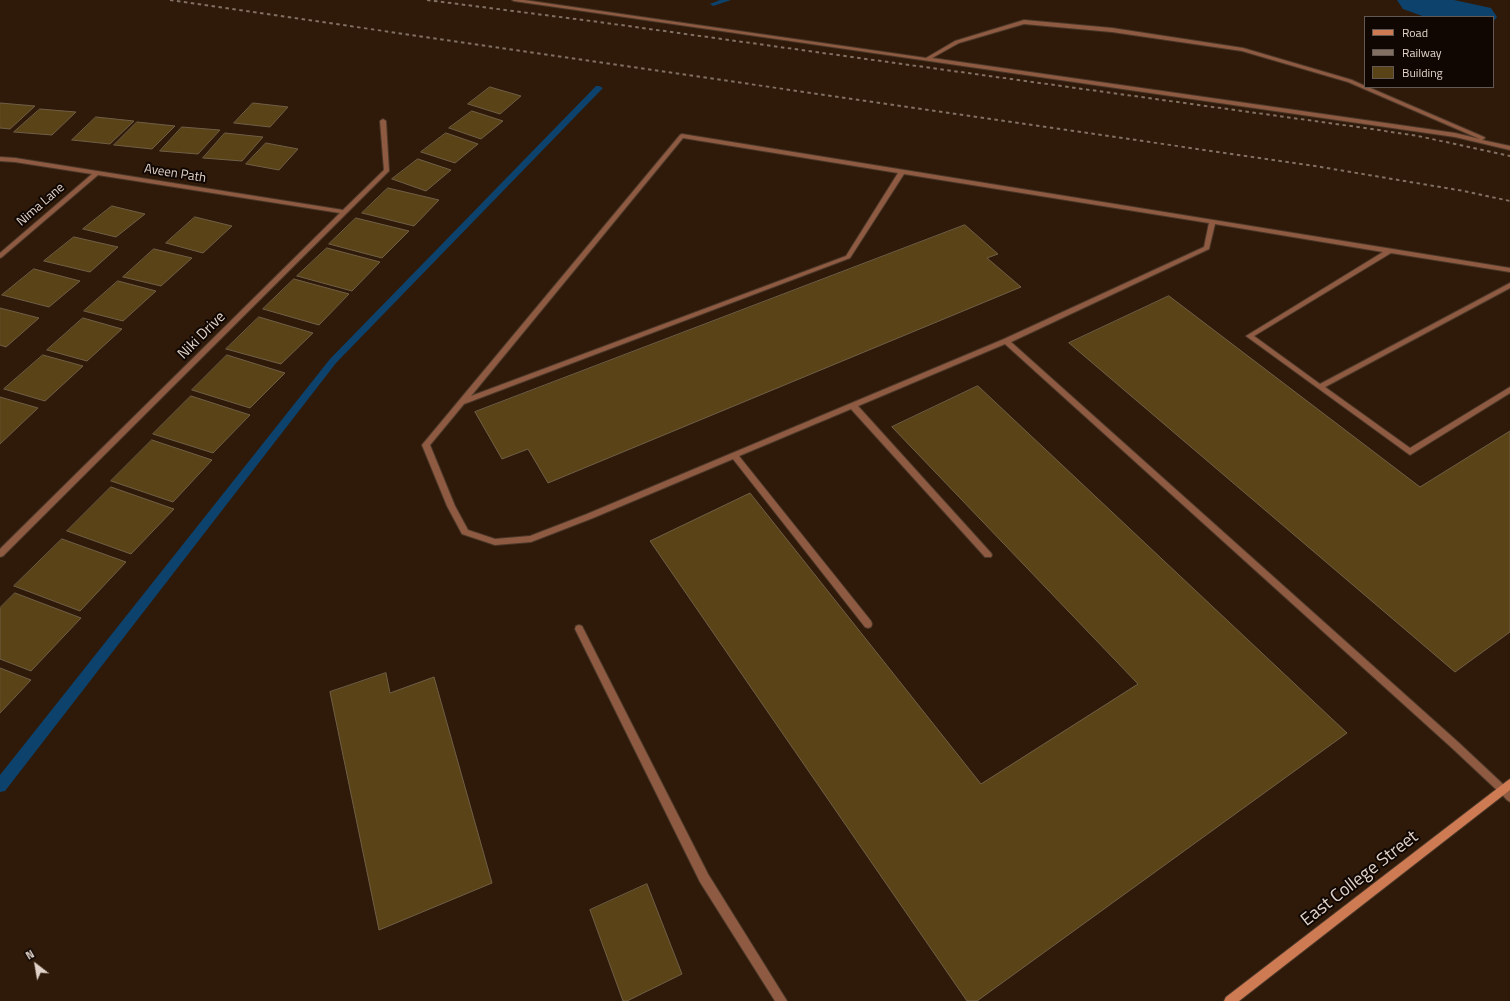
<!DOCTYPE html>
<style>
body{margin:0}
#map{position:relative;width:1510px;height:1001px;overflow:hidden;background:#2f1a0a;font-family:"Titillium Web",sans-serif}
canvas{display:block}
.legend{position:absolute;left:1364px;top:16px;width:130px;height:72px;box-sizing:border-box;background:#100703;border:1px solid #645952;margin:0;padding:5px 7px;list-style:none;font-size:12px;color:#e1d3c9}
.legend li{display:flex;align-items:center;gap:8px;height:20px}
.legend b{width:20px;border:1px solid #645952}
.north{position:absolute;left:16px;top:945px;width:40px;height:40px;-webkit-text-stroke:3px #100703;paint-order:stroke;rotate:329deg;font-size:11px;font-weight:700;line-height:16px;text-align:center;color:#e1d3c9}
.north::after{content:'';display:block;margin:auto;width:14px;height:18px;background:#e1d3c9;clip-path:polygon(50% 0,100% 100%,50% 72%,0 100%)}
</style>
<div id="map">
<canvas width="1510" height="1001"></canvas>
<ul class="legend">
<li><b style="height:5px;background:#ce7b53"></b>Road</li>
<li><b style="height:5px;background:#827063"></b>Railway</li>
<li><b style="height:11px;background:#5b4318"></b>Building</li>
</ul>
<div class="north">N</div>
</div>
<script>
const ctx = document.querySelector('canvas').getContext('2d');
ctx.lineJoin = 'round';
function fill(path, color) { ctx.fillStyle = color; ctx.fill(path, 'evenodd'); }
function stroke(path, color, width, dash) { ctx.strokeStyle = color; ctx.lineWidth = width; ctx.lineCap = dash ? 'butt' : 'round'; ctx.setLineDash(dash || []); ctx.stroke(path); }
function label(font, color, halo, rows, align = 'center') {
  ctx.font = font + ' "Titillium Web",sans-serif'; ctx.lineWidth = 4; ctx.setLineDash([]); ctx.textBaseline = 'middle'; ctx.strokeStyle = halo; ctx.fillStyle = color; for (const [text, x, y, turn = 0] of rows) {
    ctx.save(); ctx.translate(x, y); ctx.rotate((+turn || 0) * Math.PI / 180); ctx.textAlign = isNaN(turn) ? turn : align; if (halo) ctx.strokeText(text, 0, 0); ctx.fillText(text, 0, 0); ctx.restore();
  }
}
fill(new Path2D(`
 M720,0H731L713,6L710,4Z
 M596,86H599L603,88L336,363L5,791L0,792V775L330,359Z`), '#0c426c');
fill(new Path2D(`
 M1397,0H1454L1491,8L1497,17L1493,22V17H1425L1403,9Z`), '#0c426c');
const building = new Path2D(`
 M490,87L521,96L500,114L468,104Z
 M0,103L35,106L10,129L0,128Z
 M253,103L288,107L270,127L234,123Z
 M40,109L76,112L52,135L14,132Z
 M472,111L503,121L481,139L449,128Z
 M96,117L134,121L110,144L72,140Z
 M137,122L175,126L152,149L114,145Z
 M182,127L220,130L198,154L160,151Z
 M225,133L263,137L242,161L203,158Z
 M446,133L478,144L455,163L421,152Z
 M266,143L298,149L279,170L246,164Z
 M418,159L451,170L426,191L392,179Z
 M388,188L439,200L414,226L362,213Z
 M112,206L145,214L116,237L83,229Z
 M195,217L232,226L203,253L166,243Z
 M356,218L409,231L382,258L329,244Z
 M965,225L998,254L987,258L1021,287L548,483L528,449L502,459L475,412Z
 M74,237L118,247L90,272L44,261Z
 M327,248L380,262L352,291L297,276Z
 M154,249L192,258L161,286L123,277Z
 M34,269L80,281L49,307L2,295Z
 M294,279L349,294L319,325L263,309Z
 M118,281L156,291L123,321L84,311Z
 M1169,296L1420,487L1510,431V632L1455,672L1069,343Z
 M0,308L39,318L6,347L0,345Z
 M259,317L313,333L281,364L226,349Z
 M83,318L122,329L87,361L47,350Z
 M43,355L83,366L45,401L4,389Z
 M227,355L285,373L250,408L192,390Z
 M978,386L1347,733L977,1001H967L650,541L750,493L981,784L1138,684L892,427Z
 M191,396L250,415L213,453L153,434Z
 M0,397L38,408L0,444Z
 M152,440L212,460L173,502L111,481Z
 M111,487L174,509L131,554L67,531Z
 M62,539L126,562L80,611L14,586Z
 M15,593L81,618L31,671L0,659V608Z
 M0,668L31,680L0,713Z
 M386,673L390,693L434,677L492,883L379,930L330,692Z
 M647,884L682,974L627,1001H623L590,910Z`);
fill(building, '#5b4318');
stroke(building, '#6f5f46', 1);
const lane = new Path2D(`
 M512,0H524L926,58L955,41L1024,20L1112,28L1243,48L1352,80L1365,86V87H1368L1484,137L1485,138L1482,140L1510,146V150L1455,137L514,1ZM1024,24L1112,32L1242,51L1348,82L1480,139L1455,133L932,58L959,43Z
 M682,134L1510,268V272L1391,253L1254,336L1320,384L1510,283V288L1325,387L1410,448L1510,387V393L1410,455L1246,336L1383,252L1215,224L1209,249L1011,342L1458,742L1506,787L1508,790L1506,793L1503,795L1500,793L1452,748L1005,344L858,406L991,553L992,555L991,557H985L851,409L739,456L871,621L872,624L871,627L868,628L865,627L733,459L593,518L531,542L495,545L462,534L447,506L422,445L680,135ZM683,138L898,173L846,256L471,396ZM904,174L1209,223L1204,247L1004,339L587,514L530,536L495,539L468,530L455,506L430,445L464,404L850,258Z
 M579,625L582,626L708,874L787,1001H775L700,882L575,629L576,626Z`);
const street = new Path2D(`
 M383,119L386,121L389,171L3,556L0,557V549L340,213L98,175L2,257L0,258V253L92,174L15,162L0,161V157L15,158L343,210L384,170L380,121Z
 M1503,785L1510,790V802L1507,800L1498,790L1500,787Z`);
const secondary = new Path2D(`
 M1510,779V790L1239,1001H1224L1226,997L1507,781Z`);
stroke(lane, '#4b3829', 2);
stroke(street, '#4b3829', 2);
stroke(secondary, '#4b3829', 2);
fill(lane, '#8e5b42');
fill(street, '#8e5b42');
fill(secondary, '#ce7b53');
stroke(new Path2D(`
 M170,0L1315,166L1464,191L1510,201
 M427,0L599,22L1365,128L1418,136L1510,156`), '#827063', 2, [3.5, 3.5]);
label('13px', '#e1d3c9', '#100703', [
 ["Aveen Path",175,174,9],
 ["Nima Lane",41,205,-41]
]);
label('15px', '#e1d3c9', '#100703', [
 ["Niki Drive",202,336,-45]
]);
label('18px', '#e1d3c9', '#100703', [
 ["East College Street",1360,879,-38]
]);
</script>
